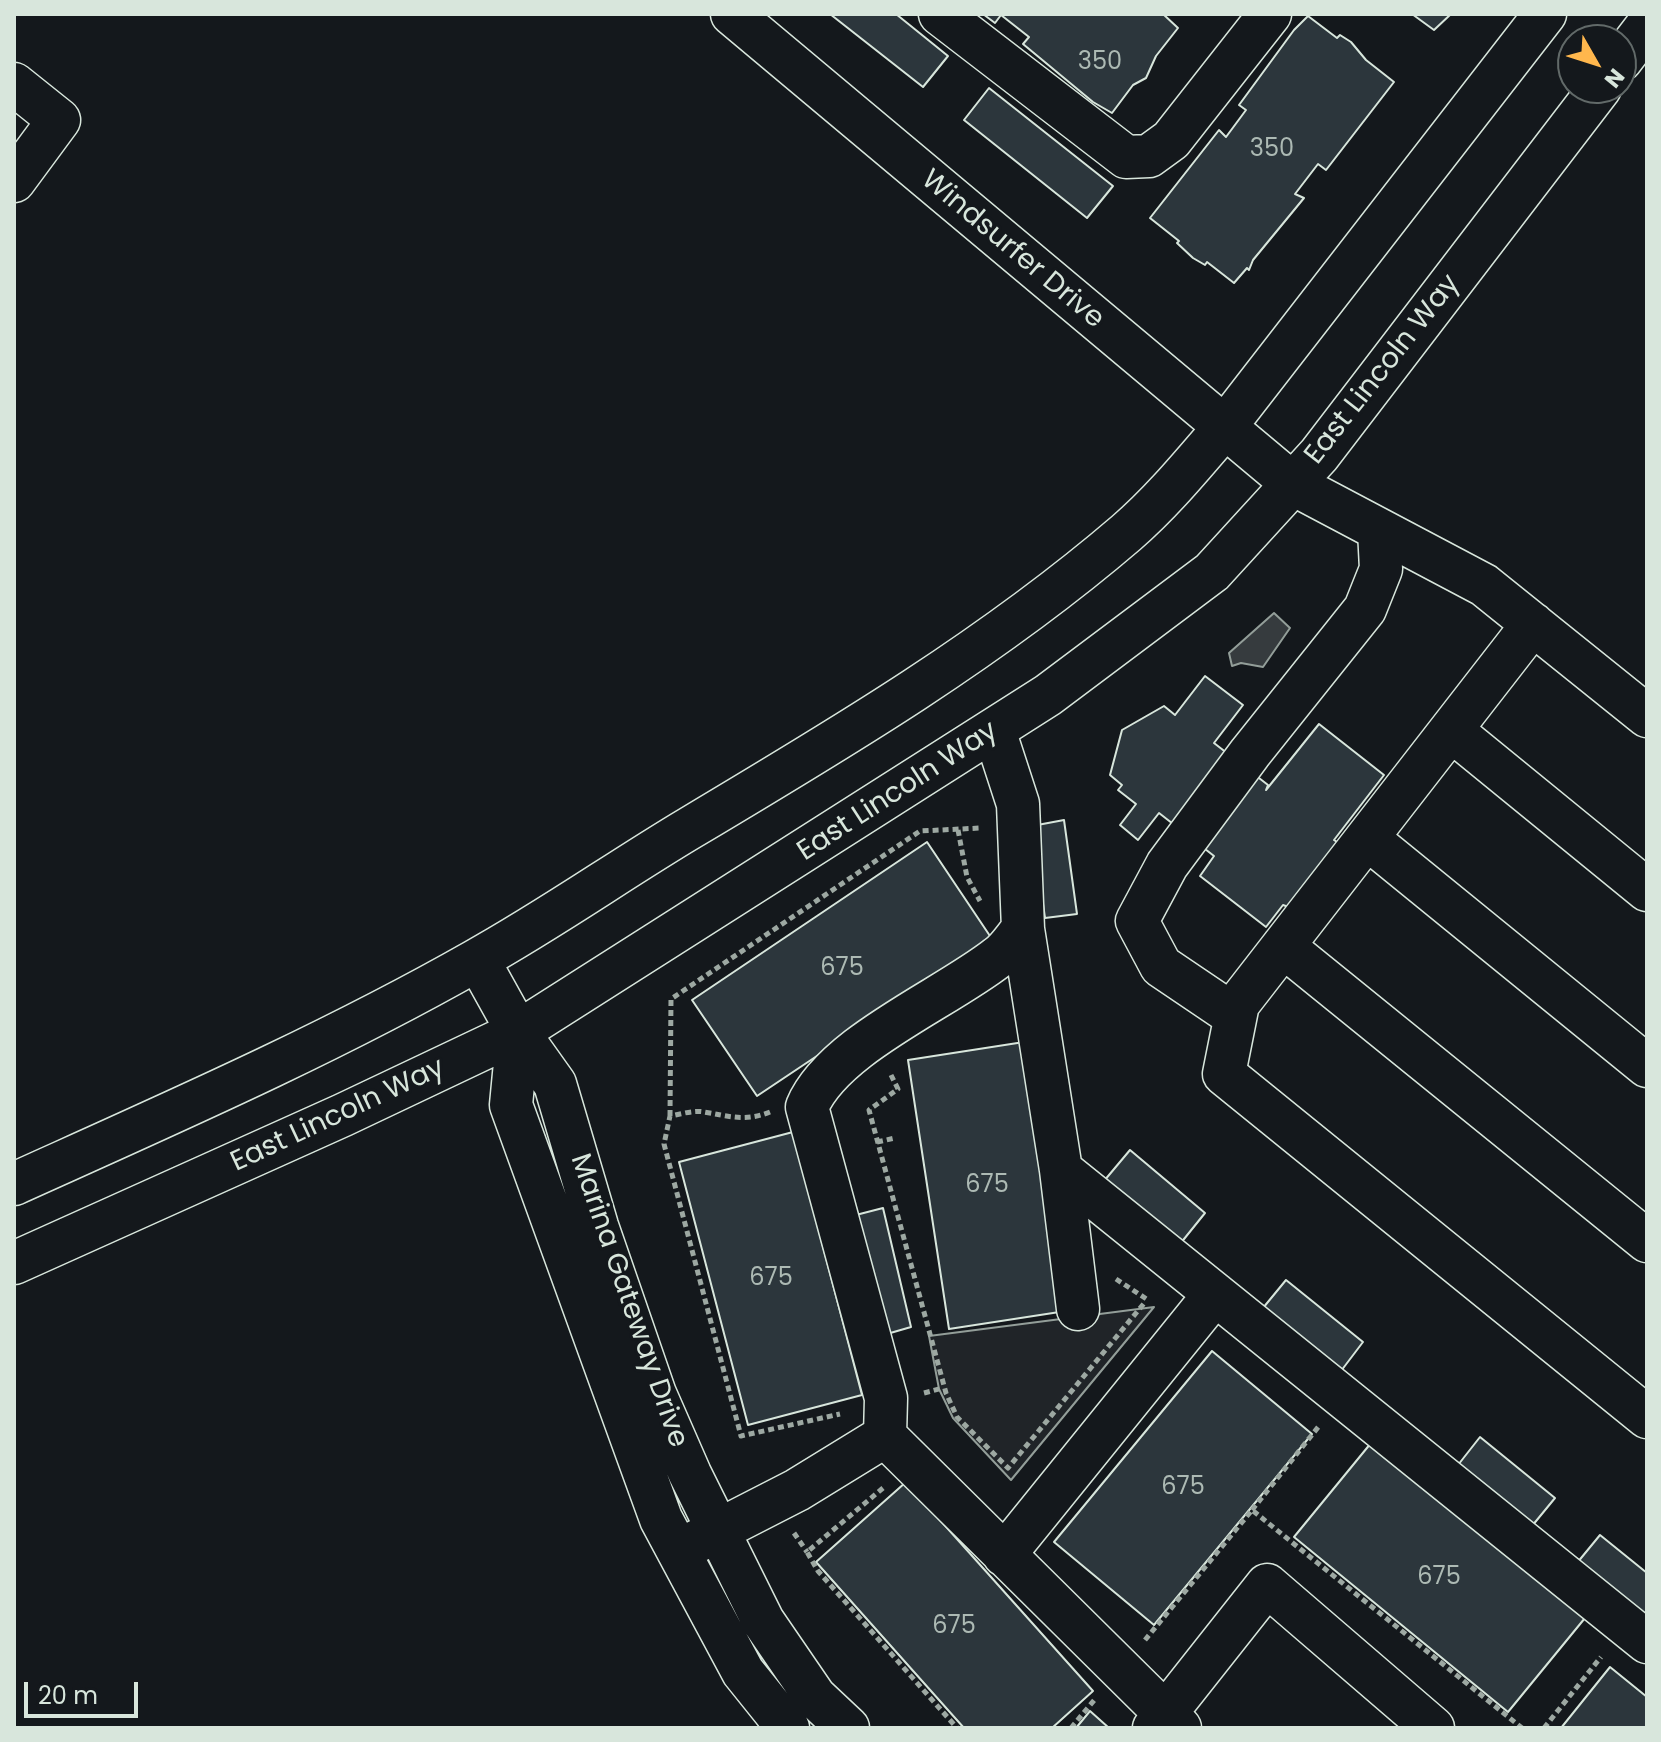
<!DOCTYPE html>
<style>
body{margin:0}
#map{position:relative;width:1661px;height:1742px;overflow:hidden;background:#14181c;font-family:Poppins,sans-serif}
canvas{display:block}
.frame{position:absolute;inset:0;border:16px solid #d8e6dc;pointer-events:none}
.north{position:absolute;left:1557px;top:24px;width:80px;height:80px;box-sizing:border-box;background:#14181c;border:2px solid #626a69;border-radius:50%;rotate:129deg;font-size:22px;font-weight:700;line-height:32px;text-align:center;color:#d8e6dc}
.north::after{content:'';display:block;margin:auto;width:28px;height:36px;background:#ffb74d;clip-path:polygon(50% 0,100% 100%,50% 72%,0 100%)}
.scale{position:absolute;left:24px;top:1682px;width:114px;height:36px;box-sizing:border-box;border:4px solid #d8e6dc;border-top:0;padding-left:10px;font-size:24px;line-height:28px;white-space:nowrap;color:#d8e6dc;-webkit-text-stroke:6px #14181c;paint-order:stroke}
</style>
<div id="map">
<canvas width="1661" height="1742"></canvas>
<div class="frame"></div>
<div class="north">N</div>
<div class="scale">20 m</div>
</div>
<script>
const ctx = document.querySelector('canvas').getContext('2d');
ctx.lineJoin = 'round';
function fill(path, color) { ctx.fillStyle = color; ctx.fill(path, 'evenodd'); }
function stroke(path, color, width, dash) { ctx.strokeStyle = color; ctx.lineWidth = width; ctx.lineCap = dash ? 'butt' : 'round'; ctx.setLineDash(dash || []); ctx.stroke(path); }
function label(font, color, halo, rows, align = 'center') {
  ctx.font = font + ' Poppins,sans-serif'; ctx.lineWidth = 6; ctx.setLineDash([]); ctx.textBaseline = 'middle'; ctx.strokeStyle = halo; ctx.fillStyle = color; for (const [text, x, y, turn = 0] of rows) {
    ctx.save(); ctx.translate(x, y); ctx.rotate((+turn || 0) * Math.PI / 180); ctx.textAlign = isNaN(turn) ? turn : align; if (halo) ctx.strokeText(text, 0, 0); ctx.fillText(text, 0, 0); ctx.restore();
  }
}
const green = new Path2D(`
 M1154,1307L1011,1480L953,1418L939,1389L929,1336Z`);
fill(green, '#202428');
stroke(green, '#939e99', 2);
const water = new Path2D(`
 M1274,613L1290,628L1263,667L1241,663L1232,666L1229,653Z`);
fill(water, '#363b3e');
stroke(water, '#939e99', 2);
const building = new Path2D(`
 M830,14H896L948,56L923,87Z
 M983,14H1163L1178,28L1156,56L1146,78L1133,85L1112,113L1093,102L1023,44L1029,37L1001,15L995,23Z
 M1412,14H1451L1434,30Z
 M1308,16L1337,38L1340,35L1351,42L1366,60L1394,82L1326,170L1318,164L1295,194L1304,198L1253,260L1249,270L1247,268L1234,283L1207,262L1205,265L1193,258L1177,243L1179,241L1150,218L1219,130L1226,137L1246,110L1239,105L1294,30Z
 M989,88L1113,186L1087,218L964,120Z
 M1205,676L1243,705L1214,743L1268,785L1266,790L1319,724L1384,775L1334,840L1340,844L1291,908L1283,905L1266,927L1200,876L1214,856L1159,813L1138,840L1120,825L1136,804L1118,790L1122,785L1110,775L1122,730L1164,706L1175,715Z
 M1064,820L1077,914L1045,918L1032,826Z
 M927,842L992,939L757,1096L692,1000Z
 M1024,1042L1066,1311L949,1329L908,1060Z
 M793,1132L862,1395L748,1425L679,1162Z
 M1130,1150L1205,1213L1180,1244L1104,1181Z
 M883,1208L911,1327L880,1336L852,1216Z
 M1286,1280L1363,1342L1341,1371L1263,1308Z
 M1212,1351L1312,1434L1154,1625L1054,1542Z
 M1480,1437L1555,1498L1532,1526L1458,1465Z
 M1371,1443L1585,1618L1508,1712L1294,1537Z
 M906,1482L1093,1691L1052,1728H964L816,1562Z
 M1600,1535L1647,1573V1619L1577,1563Z
 M1610,1667L1647,1697V1728H1561Z
 M1090,1711L1109,1728H1076Z`);
fill(building, '#2c363c');
stroke(building, '#d8e6dc', 2);
const minor = new Path2D(`
 M732,14L1293,484L1484,585L1647,716
 M940,14L1126,157L1149,156L1171,140L1270,14
 M1621,60L1647,26
 M14,84L59,120L14,181
 M1533,624L1238,1004L1224,1074L1647,1417
 M1451,730L1647,890
 M1367,838L1647,1066
 M1023,929L1061,1170L1078,1309
 M1283,946L1647,1241
 M478,960L518,1032L555,1084L597,1226L655,1394L690,1474L763,1621L815,1697L848,1728
 M1235,1016L1161,966L1137,921L1167,865L1250,753L1365,609L1381,569L1379,530
 M518,1032L511,1105L661,1519L743,1672L788,1728
 M1061,1170L1647,1642
 M14,1184C169,1114 327,1045 475,961C549,920 618,871 690,828C841,738 992,648 1126,533C1162,502 1193,464 1224,428L1545,14
 M14,1263L343,1115L518,1032L1048,695L1212,572L1319,455L1600,88
 M885,1436L1180,1728
 M678,1551L797,1490L885,1436L886,1398L807,1107C833,1045 945,999 998,957C1008,950 1015,938 1023,929L1018,804L994,730
 M1004,1555L1215,1294
 M1154,1728L1267,1585L1433,1728`);
stroke(minor, '#d8e6dc', 45);
stroke(new Path2D(`
 M958,830L967,877L980,901
 M891,1075L898,1089L869,1110L946,1393L957,1417L1008,1468L1146,1301
 M770,1112C745,1122 728,1116 704,1112C694,1110 681,1114 670,1116L664,1144L741,1436L840,1414
 M670,1116L671,999L920,831L981,828
 M877,1142L895,1138
 M1116,1279L1148,1300
 M924,1393L943,1388
 M883,1488L807,1552L818,1571L957,1728
 M1252,1510L1319,1426
 M794,1533L807,1552
 M1145,1640L1252,1510L1522,1728
 M1071,1728L1096,1698
 M1544,1728L1601,1657`), '#9da8a2', 5, [6, 4]);
stroke(minor, '#14181c', 42);
label('24px', '#adbab4', null, [
 ["350",1100,63],
 ["350",1272,150],
 ["675",842,969],
 ["675",987,1186],
 ["675",771,1279],
 ["675",1183,1488],
 ["675",1439,1578],
 ["675",954,1627]
]);
label('28px', '#d8e6dc', '#14181c', [
 ["Windsurfer Drive",1012,250,40],
 ["East Lincoln Way",1383,370,-52],
 ["East Lincoln Way",898,792,-33],
 ["East Lincoln Way",338,1116,-25],
 ["Marina Gateway Drive",628,1301,71]
]);
</script>
